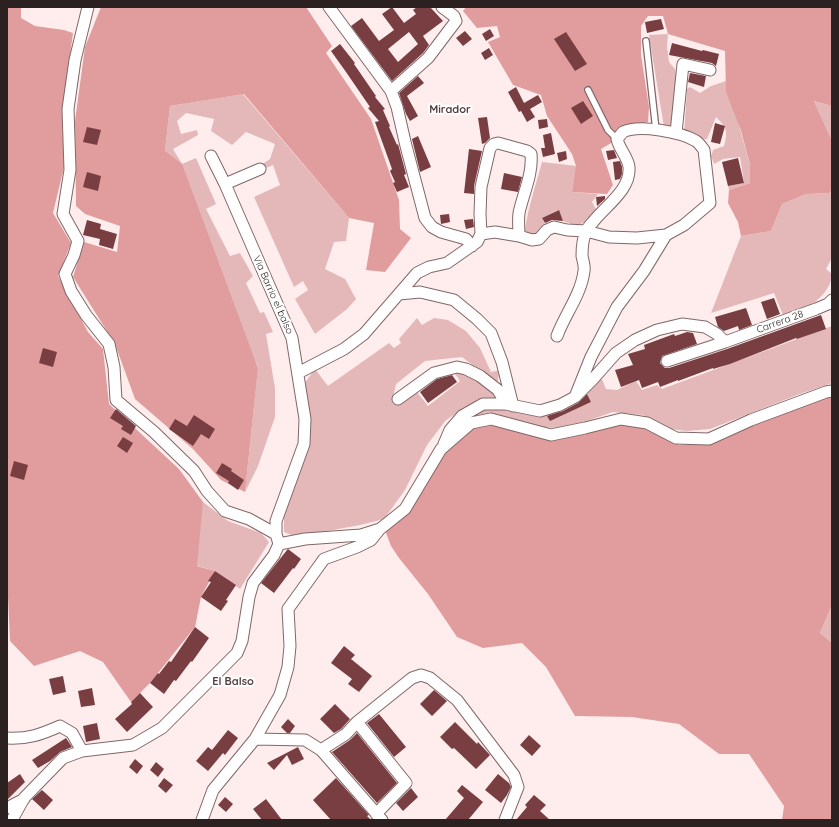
<!DOCTYPE html>
<style>
body{margin:0}
#map{position:relative;width:839px;height:827px;overflow:hidden;background:#ffeded;font-family:Quicksand,sans-serif}
canvas{display:block}
.frame{position:absolute;inset:0;border:8px solid #2c2121;pointer-events:none}
</style>
<div id="map">
<canvas width="839" height="827"></canvas>
<div class="frame"></div>
</div>
<script>
const ctx = document.querySelector('canvas').getContext('2d');
ctx.lineJoin = 'round';
function fill(path, color) { ctx.fillStyle = color; ctx.fill(path, 'evenodd'); }
function stroke(path, color, width, dash) { ctx.strokeStyle = color; ctx.lineWidth = width; ctx.lineCap = dash ? 'butt' : 'round'; ctx.setLineDash(dash || []); ctx.stroke(path); }
function label(font, color, halo, rows, align = 'center') {
  ctx.font = font + ' Quicksand,sans-serif'; ctx.lineWidth = 4; ctx.setLineDash([]); ctx.textBaseline = 'middle'; ctx.strokeStyle = halo; ctx.fillStyle = color; for (const [text, x, y, turn = 0] of rows) {
    ctx.save(); ctx.translate(x, y); ctx.rotate((+turn || 0) * Math.PI / 180); ctx.textAlign = isNaN(turn) ? turn : align; if (halo) ctx.strokeText(text, 0, 0); ctx.fillText(text, 0, 0); ctx.restore();
  }
}
fill(new Path2D(`
 M668,34L667,46L669,62L675,69L677,80L673,128L664,127L649,35Z
 M726,81L750,164V183L729,190L728,186L744,183L740,157L723,159L714,164L711,156L713,150L724,146C728,131 727,128 716,117L707,139L703,140L684,136L687,89L690,87L700,93L711,86Z
 M243,94L349,218L346,241L334,242L325,269L345,279L356,299L347,309L315,334L295,299L308,290L303,281L294,287L254,197L280,185L273,165L266,168L261,165L270,159L275,144L246,132L232,145L211,131L214,119L186,113L177,121L181,134L197,130L198,135L173,149L182,164L196,158L216,204L206,209L230,256L240,253L253,276L246,283L260,313L264,312L273,332L266,334L275,388V417L258,466L245,492L258,367L165,151L170,106Z
 M814,101L832,106V141Z
 M542,162L577,166L572,192L598,194L592,202L598,213L594,218L576,226L563,221L558,210L542,218L547,228L541,233L529,234L525,230C528,207 536,185 542,162Z
 M832,190V258L826,269L832,274C832,287 819,301 807,307C801,311 791,312 783,315L774,293L711,313L741,236L771,231L782,204L806,194L829,193Z
 M417,318L422,325L434,318L448,320L466,331L480,348L491,372L500,370L497,384L462,357L425,361L396,384L392,402L397,404L417,392L428,406L460,381L454,372H465L491,387L497,398L479,399L446,420L427,445L405,490L384,519L360,525L317,533L292,535L284,532V513L310,426L304,384L315,369L328,386L389,343L394,348L401,343L399,339Z
 M832,326V383L797,395L710,429L687,431L670,429L643,415L613,412L575,425L556,428L468,422L457,423L482,408L559,409L562,415L591,402L586,392L601,377L606,389L617,390L636,381L642,390L657,385L662,389Z
 M203,502L228,521L261,533L269,542L240,589L215,571L192,564Z
 M832,605V643L820,633Z`), '#e4b8b8');
fill(new Path2D(`
 M7,7H21V18L35,26L64,30L73,33L62,112L64,167L53,213L71,243L58,276L88,332L103,349L109,404L179,469L203,502L197,566L215,571L201,597L195,627L150,683L131,702L103,662L80,651L34,666L10,641L8,597L7,596Z
 M101,7H306L332,46L326,53L371,119L399,200L400,229L411,238L385,272L366,270L374,223L349,218L244,94L170,106L165,151L182,164L258,368L245,492L221,480L193,449L135,399L115,344L73,277L84,242L117,252L120,226L85,214L76,206L75,121L85,47Z
 M466,7H832V106L814,101L832,141V190L829,193L806,194L782,204L771,231L741,236L738,222L728,203L729,190L750,183V164L741,131L726,92L725,51L668,34L663,16H648L641,26V55L649,107L648,122L622,129L613,142L601,149L613,185L607,194L572,192L576,166L572,154L547,116L541,95L513,85L488,42L500,37L497,26L477,28L463,11Z
 M832,395V605L820,633L832,643V820H782L784,806L749,754H719L679,724L632,717L575,716L546,667L522,643L483,648L457,637L428,594L399,558L391,546L385,530L454,442L474,428L494,422L537,436L612,423L646,428L679,445L703,443L773,416Z`), '#e19d9e');
fill(new Path2D(`
 M392,7L404,23L416,14L413,10L417,7H430L443,21L423,36L429,45L423,53L392,81L351,26L362,18L379,41L394,30L382,14ZM409,32L418,44L398,62L388,49Z
 M661,19L664,29L647,33L645,22Z
 M490,29L494,36L486,41L482,34Z
 M465,31L472,39L463,46L456,38Z
 M566,32L587,64L575,71L554,39Z
 M672,43L702,51L703,50L719,54L716,66L712,63L669,55Z
 M340,44L355,63L354,64L376,96L375,97L385,109L383,110L390,126L389,127L397,145L398,144L406,174L404,175L409,187L397,192L393,183L395,182L390,171L392,169L375,122L379,121L368,108L370,107L346,72L331,51Z
 M489,48L493,55L485,60L481,53Z
 M690,73L706,76L704,87L688,82Z
 M418,76L424,83L407,96L418,116L410,121L406,114L399,93Z
 M516,87L524,103L538,95L542,102L530,109L535,117L527,122L521,111L519,112L508,92Z
 M583,101L593,116L581,124L571,108Z
 M487,117L490,138L485,143L482,144L478,118Z
 M547,119L548,127L539,129L538,120Z
 M715,123L725,126L720,144L711,142Z
 M87,127L101,130L97,145L83,142Z
 M551,133L555,154L543,157L541,148H545L543,135Z
 M418,136L431,167L420,172L412,139Z
 M469,149L482,151L474,186V194L464,193Z
 M614,150L617,158L608,160L606,151Z
 M566,151L567,159L559,162L557,153Z
 M738,158L744,183L728,186L722,162Z
 M620,161L622,167V174L620,179L615,180L613,162Z
 M87,172L101,176L98,191L83,187Z
 M504,173L522,177L518,192L501,189Z
 M605,196V199L597,206L596,197Z
 M559,210L563,221L552,220L545,223L542,218Z
 M449,214L450,222L441,224L440,215Z
 M473,219L474,227L466,229L464,220Z
 M87,220L101,224L100,229L117,234L113,249L99,245L100,239L83,235Z
 M774,298L780,314L767,319L761,302Z
 M746,308L752,325L739,330L738,326L724,331L718,327L715,317Z
 M821,315L826,329L797,339L796,338L730,364L713,369V368L678,381V380L660,387L658,382L642,388L639,380L621,387L615,370L633,365L628,354L645,349L644,345L674,334L675,336L687,332L693,333L697,344L662,356L660,363L665,368H669L727,349Z
 M43,348L57,352L53,367L39,363Z
 M452,375L457,382L428,403L420,392L437,379Z
 M587,394L591,402L550,421L547,416L563,411L578,403Z
 M116,409L136,426L131,435L121,429L123,426L110,418Z
 M194,415L215,429L209,439L201,434L193,446L169,429L175,419L187,426Z
 M123,437L133,443L127,453L117,446Z
 M14,461L28,465L24,480L10,476Z
 M222,463L232,469L231,471L244,480L238,490L228,483L229,481L216,473Z
 M288,549L301,559L294,569L293,568L274,593L261,583L287,550Z
 M215,571L236,585L226,600L228,601L221,611L201,597L211,582L208,581Z
 M195,627L209,638L192,662L191,661L176,681L174,680L164,694L150,683L158,673L159,674L169,661L171,662Z
 M344,646L355,655L351,659L372,676L359,692L348,684L352,679L331,663Z
 M63,676L66,692L53,695L49,679Z
 M92,688L95,705L81,707L78,691Z
 M434,690L447,701L432,716L420,704Z
 M140,693L153,707L127,732L115,719L132,704L131,702Z
 M335,704L350,719L341,729L334,733L320,719Z
 M379,714L406,747L394,757L367,723Z
 M288,719L295,726L290,733H287L281,727Z
 M455,722L477,744L478,742L490,755L476,769L454,748L452,749L440,737Z
 M97,723L100,739L86,742L83,726Z
 M228,730L238,738L225,755L223,753L208,771L196,761L208,747L212,750Z
 M357,733L397,783L377,803L332,752L350,740Z
 M529,735L541,746L532,756L520,745Z
 M66,738L72,747L60,752L50,761L38,768L32,760Z
 M298,747L304,759L292,765L287,755L274,770L267,763Z
 M135,759L143,766L137,774L129,767Z
 M156,762L164,769L158,777L150,770Z
 M20,774L25,782L7,800V783Z
 M498,774L509,783L511,787L507,795L501,803L485,790Z
 M164,778L173,785L166,793L158,786Z
 M336,778L369,815L367,816L371,820H331L313,800Z
 M462,785L483,802L468,820H445L464,798L457,791Z
 M411,788L418,797L403,811L396,803Z
 M42,790L53,800L44,810L32,799Z
 M534,795L546,805L540,811L550,820H516L527,807L525,805Z
 M225,797L233,804L226,812L218,805Z
 M266,799L282,820H262L253,809Z`), '#793e41');
const lane = new Path2D(`
 M646,41L656,130
 M588,90L608,130L617,139`);
const street = new Path2D(`
 M88,7L75,60L68,109L70,170L63,214L78,241L74,255L65,274L71,291L86,315L109,344L114,367L116,400L154,432L194,471L207,491L225,511L249,519L276,534
 M329,7L391,91L397,107L406,146L425,218L432,227L441,232L466,239L472,246
 M391,91L428,58L456,21L454,16L442,7
 M676,133L683,64L710,70
 M225,184L260,169
 M481,234L480,214L481,187L490,148L494,144L498,143L527,151L531,154C533,174 523,194 519,213C518,220 519,229 519,236
 M399,294L420,292L454,300L477,319L491,333L502,362L513,406
 M557,336C565,314 581,295 584,271C585,266 583,261 582,256C582,250 583,238 586,232C587,228 590,225 593,222C605,206 631,190 629,167C628,157 619,149 617,139C619,137 621,134 623,132C639,124 681,132 696,141C699,143 701,146 704,150L710,203L684,225L666,235L644,271L617,307L591,357L575,397
 M667,361L725,342L816,309L828,304L832,300
 M298,373L344,349L364,334L417,273L429,267L447,263L477,242L481,234L495,232L519,236L532,240L539,239L547,230L554,227L567,230L586,231L609,237L637,238L666,235
 M398,399L434,373L457,367L466,369L480,376L498,390L506,404
 M444,444L450,430L462,416L483,404H506L540,411L560,405L575,397L593,379L616,353L635,340L657,330L682,324L705,327L717,334L725,342
 M279,544L305,539L361,535L380,529L405,509L441,449L471,423L491,419L551,435L585,428L621,419L647,423L676,438L709,439L751,420L826,392L832,391
 M357,722L406,783L376,814
 M7,738C28,739 40,735 60,726L72,733L82,751
 M255,739L305,740L321,750L382,820
 M321,750L346,734L357,722L412,678L421,675L430,678L457,700L514,775L518,787L505,820
 M7,808L24,799
 M12,820L24,798L63,758L82,751L133,745L162,728L237,653L242,641L249,597L253,583L274,555L279,544L276,534V521L304,444L305,419L292,338L225,184L211,156
 M202,820L213,790L255,739L280,695L288,667L290,646L288,609L324,559L357,547L371,540L379,530`);
stroke(lane, '#816767', 8);
stroke(street, '#816767', 13);
stroke(lane, '#fff', 5.5);
stroke(street, '#fff', 11);
label('10px', '#2c2121', '#fff', [
 ["Via Barrio el balso",273,295,66],
 ["Carrera 28",780,322,-20]
]);
label('bold 11px', '#543d3e', '#fff', [
 ["Mirador",450,110],
 ["El Balso",233,682]
]);
</script>
